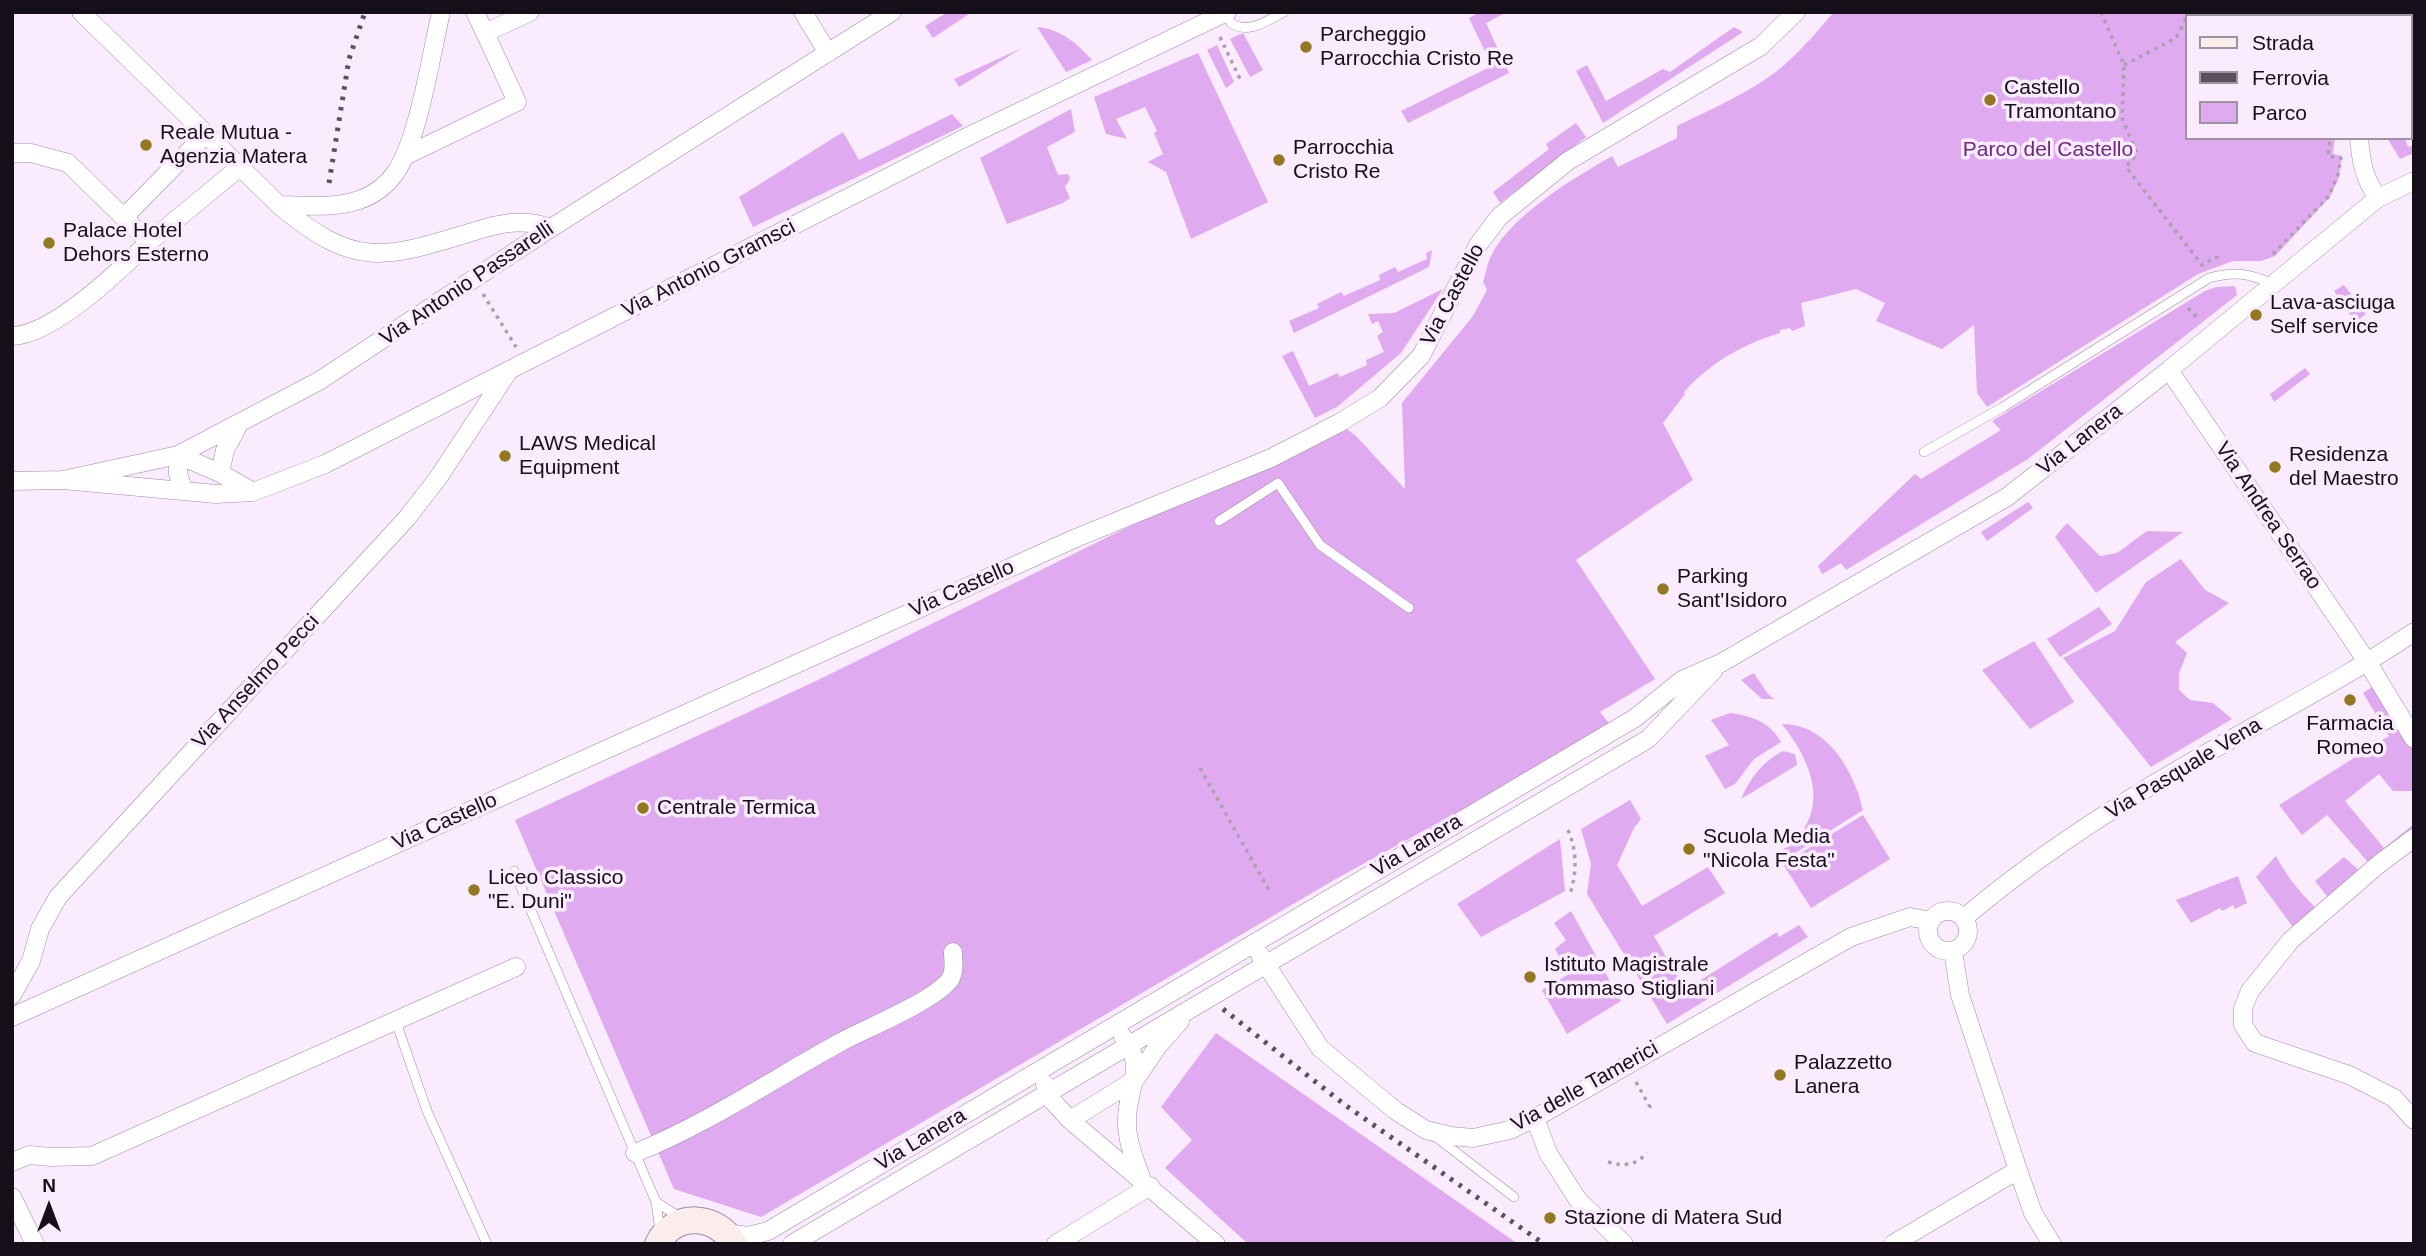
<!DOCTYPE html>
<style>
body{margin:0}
#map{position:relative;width:2426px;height:1256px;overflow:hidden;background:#faebfe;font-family:Helvetica,sans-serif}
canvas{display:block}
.frame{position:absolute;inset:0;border:14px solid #160e18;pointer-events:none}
.legend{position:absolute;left:2185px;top:14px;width:228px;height:126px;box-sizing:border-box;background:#faebfe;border:2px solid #9f93a2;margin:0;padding:9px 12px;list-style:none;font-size:21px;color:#160e18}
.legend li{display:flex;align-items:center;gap:14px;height:35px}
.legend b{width:35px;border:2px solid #9f93a2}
.north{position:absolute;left:14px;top:1172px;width:70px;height:70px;-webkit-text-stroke:5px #faebfe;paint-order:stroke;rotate:0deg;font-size:19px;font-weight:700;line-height:28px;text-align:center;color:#160e18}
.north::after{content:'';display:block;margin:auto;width:24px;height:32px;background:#160e18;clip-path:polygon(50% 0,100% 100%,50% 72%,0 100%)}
</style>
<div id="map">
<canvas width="2426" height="1256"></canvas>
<div class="frame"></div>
<ul class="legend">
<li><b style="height:9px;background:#fbedec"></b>Strada</li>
<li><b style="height:9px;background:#5b515e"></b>Ferrovia</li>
<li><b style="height:19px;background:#dfaaef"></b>Parco</li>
</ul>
<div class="north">N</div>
</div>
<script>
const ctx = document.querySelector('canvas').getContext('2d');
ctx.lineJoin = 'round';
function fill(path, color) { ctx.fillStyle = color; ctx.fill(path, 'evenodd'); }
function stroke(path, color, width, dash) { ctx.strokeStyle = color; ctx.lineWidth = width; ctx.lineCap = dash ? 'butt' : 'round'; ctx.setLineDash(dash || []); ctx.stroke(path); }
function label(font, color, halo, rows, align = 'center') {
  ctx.font = font + ' Helvetica,sans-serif'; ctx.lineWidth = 7; ctx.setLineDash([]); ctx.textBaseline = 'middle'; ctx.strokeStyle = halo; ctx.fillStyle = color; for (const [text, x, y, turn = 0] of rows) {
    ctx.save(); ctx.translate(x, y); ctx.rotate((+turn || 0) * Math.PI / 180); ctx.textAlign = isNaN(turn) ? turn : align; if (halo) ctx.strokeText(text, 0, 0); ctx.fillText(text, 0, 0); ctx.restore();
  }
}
fill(new Path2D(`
 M948,12H972L933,38L925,26Z
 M1480,12H1507L1486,23L1509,73L1408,123L1401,111L1492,66L1469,18Z
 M1834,12H2343V16H2186V138H2335L2333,154L2342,156L2339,177L2330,197L2275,256L2261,261H2233L2198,274L1987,407L1977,393L1974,325L1942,349L1876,321L1885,303L1856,289L1801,303L1805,326L1792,331L1790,328L1780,330V333C1743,344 1710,363 1684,392L1685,394L1663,423L1693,480L1576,560L1655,679L1600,712L1612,727L1334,880L761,1217L674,1189L515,820L818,680L1339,423L1356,436L1405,489L1402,403L1473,316L1487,290L1483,282C1486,273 1487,264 1491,256C1511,215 1574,178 1612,156L1618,167L1677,138V126C1711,109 1747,94 1777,71C1798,54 1816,33 1834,12Z
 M1037,27C1060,29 1077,43 1092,60L1066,72Z
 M1734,27L1743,32L1603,123L1576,71L1587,65L1606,101L1663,69L1670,72Z
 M1243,33L1263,70L1250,77L1230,39Z
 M1217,45L1234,82L1226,88L1207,50Z
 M1022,48L959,87L954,79Z
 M1198,53L1268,202L1191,239L1166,172L1148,162L1163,154L1154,133L1157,131L1145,107L1116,119L1127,139L1106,134L1094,97Z
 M1071,109L1075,132L1047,147L1058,175L1068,174L1070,179L1065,187L1070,198L1063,203L1007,224L980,158Z
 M952,114L963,126L753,227L739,197L843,132L859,160Z
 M1576,123L1586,137L1500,203L1493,192L1549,149L1546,144Z
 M2387,138H2405L2408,147L2414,145V153L2400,159Z
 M1432,250L1429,267L1294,333L1289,321L1319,308L1317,304L1341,292L1344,296L1380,280L1379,275L1395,267L1398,272L1427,259L1426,253Z
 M2344,285L2366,314L2355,322L2334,291Z
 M2235,286L2237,295L2028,459L1846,570L1841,563L1822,574L1818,566L1915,474L1921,479L2001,430L1992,421L2205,291L2216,287Z
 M1443,289L1401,353L1337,407L1315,418L1282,356L1293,351L1309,386L1338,373L1340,377L1367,365L1366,360L1384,352L1377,336L1383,332L1378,321L1372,324L1368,314L1394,313Z
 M2305,368L2310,374L2274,402L2270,394Z
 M2028,502L2033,508L1987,541L1981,532Z
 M2067,523L2100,556L2117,553L2147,531L2183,532L2096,593L2055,537Z
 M2181,559L2205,590L2229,603L2175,642L2187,653L2179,673V690L2190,700L2213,703L2232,719L2151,767L2063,658L2115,631L2146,582Z
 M2099,607L2112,624L2060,657L2047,639Z
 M2034,641L2074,702L2030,729L1982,670Z
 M1754,673L1767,693L1774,699H1762L1741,680Z
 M2380,682L2414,739V791H2393L2379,774L2345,801L2384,848L2414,824V838L2374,869L2327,815L2302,835L2279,805L2389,736L2363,693Z
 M1730,713C1752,716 1770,722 1781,742L1754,759L1735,784L1725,789L1705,756L1729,745L1711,720Z
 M1782,724C1827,724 1854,770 1863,810L1781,862L1777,852C1783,849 1792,846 1796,841C1800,838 1803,831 1805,827C1826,792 1804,752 1782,724Z
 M1783,751L1795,754L1797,765L1741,799C1750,778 1762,762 1783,751Z
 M1630,800L1641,819L1634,828L1617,865L1642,906L1708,867L1725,893L1654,936L1685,990L1777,932L1779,937L1799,925L1808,937L1667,1024L1587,894L1591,864L1581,829Z
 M1863,815L1890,859L1811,908L1783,864Z
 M1560,839L1565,891L1481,937L1457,904Z
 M2276,856C2288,879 2303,896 2322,914L2298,934L2256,877Z
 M2344,857L2365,876L2333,904L2315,881Z
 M2238,876L2247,903L2235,909L2233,905L2222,911L2220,908L2191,923L2176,900Z
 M1571,911L1621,1001L1567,1034L1542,990L1569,974L1555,949L1566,940L1554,923Z
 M1216,1033L1518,1244H1248L1165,1168L1192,1140L1161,1107Z`), '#dfaaef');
const service = new Path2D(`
 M1226,13L1231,23C1248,35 1268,20 1284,12
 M1924,452L2003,407L2209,278C2235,271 2248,273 2273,284
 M1219,521L1278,483L1320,545L1409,608
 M514,871L656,1202L660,1231
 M396,1022L427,1111L487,1244
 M1436,1137L1514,1197
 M656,1202L681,1218`);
const minor = new Path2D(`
 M81,12L279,205C355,269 383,259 472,232C500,223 523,218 551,228
 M475,12L485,33L530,12
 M803,12L828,53
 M2355,12V16
 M2359,138C2361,161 2364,179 2378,198
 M12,153H31L68,163L149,242C119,271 53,335 12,336
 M405,156L517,102L485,33
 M279,205C305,205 334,209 359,200C374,195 387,185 396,172C419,137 431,55 441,12
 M124,217L206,134
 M149,242L240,167
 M2169,370L2368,663L2414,739
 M239,424L225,450L220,473L250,490
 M63,480L216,494L253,492L325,464L973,134L1227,12
 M12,481L63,480L178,455L319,381L551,228L892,12
 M184,491L178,474V455L220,473
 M2414,838L2379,864L2291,940L2250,991L2243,1008V1025L2255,1043L2349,1075L2394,1098L2414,1120
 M1928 931a20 20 0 1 1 40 0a20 20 0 1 1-40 0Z
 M1964,918C2032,860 2110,809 2188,764C2263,720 2341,681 2414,632
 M1953,951L1960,995L2018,1170L2033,1213L2052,1244
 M1260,955L1320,1048L1396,1111L1426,1130L1451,1136L1473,1138L1510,1130L1535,1118L1851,937L1910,917L1931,921
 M12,995L31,961L40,929L58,897L407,518L438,478L508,372
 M12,1017L1076,538L1271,458L1339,423L1380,398L1421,356L1478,245L1499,217L1568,161L1761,46L1796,12
 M1123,1037C1147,1067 1128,1086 1127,1118C1126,1139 1134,1158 1141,1177
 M1045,1084L1047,1095L1070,1120L1216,1244
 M1535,1118L1548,1153L1578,1200L1624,1244
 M1070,1120L1135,1080L1158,1046L1180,1021
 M635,1153C707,1124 773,1079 841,1042C869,1027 929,1003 948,982C956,973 953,962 953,952
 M12,1162L29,1155L51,1157L92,1156L516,967
 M12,1197L35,1244
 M727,1233L748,1236L768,1231L1635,718L1682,680L1721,663L2007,497L2169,370L2378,198L2414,181
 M792,1244L1648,739L1714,670
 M1056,1244L1150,1186
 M1893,1244L2018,1170`);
const secondary = new Path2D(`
 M658,1244C674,1211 717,1214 734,1244`);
stroke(service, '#a08aa7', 10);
stroke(minor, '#a08aa7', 19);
stroke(secondary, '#a08aa7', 28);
stroke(new Path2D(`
 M2101,12L2124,65L2122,118L2137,154L2126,167L2202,265L2216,257L2222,260
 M2188,16L2190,12
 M1220,37L1240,79
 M2124,65L2176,38L2186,19
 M2273,254L2329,196L2338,174L2341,158L2328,156L2330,138
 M483,294L516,347
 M2188,308L2199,320
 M1200,768L1270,892
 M1568,830C1577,850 1577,873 1570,894
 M1636,1082L1650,1107L1645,1109
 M1608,1162C1624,1167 1636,1165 1647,1153`), '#ac9faf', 3.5, [3.5, 5]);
stroke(service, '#fff', 9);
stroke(minor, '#fff', 18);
stroke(secondary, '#fbedec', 26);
stroke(new Path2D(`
 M329,183L349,59L365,12
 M1223,1009L1345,1105L1544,1244`), '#5b515e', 5, [3.5, 7]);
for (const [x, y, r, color] of [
 [1306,47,7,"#93781f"],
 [1990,100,7,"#93781f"],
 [146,145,7,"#93781f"],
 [1279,160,7,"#93781f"],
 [49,243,7,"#93781f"],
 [2256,315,7,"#93781f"],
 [505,456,7,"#93781f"],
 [2275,467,7,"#93781f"],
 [1663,589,7,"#93781f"],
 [2350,700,7,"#93781f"],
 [643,808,7,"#93781f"],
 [1689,849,7,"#93781f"],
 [474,890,7,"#93781f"],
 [1530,977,7,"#93781f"],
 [1780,1075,7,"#93781f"],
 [1550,1218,7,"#93781f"]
]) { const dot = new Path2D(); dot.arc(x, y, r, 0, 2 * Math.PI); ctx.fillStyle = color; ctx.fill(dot); stroke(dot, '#faebfe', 2.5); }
label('21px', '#160e18', '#faebfe', [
 ["Parcheggio",1320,35],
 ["Parrocchia Cristo Re",1320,59],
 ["Castello",2004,88],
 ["Tramontano",2004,112],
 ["Reale Mutua -",160,133],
 ["Agenzia Matera",160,157],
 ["Parrocchia",1293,148],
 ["Cristo Re",1293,172],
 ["Palace Hotel",63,231],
 ["Dehors Esterno",63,255],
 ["Lava-asciuga",2270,303],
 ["Self service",2270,327],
 ["LAWS Medical",519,444],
 ["Equipment",519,468],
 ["Residenza",2289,455],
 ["del Maestro",2289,479],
 ["Parking",1677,577],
 ["Sant'Isidoro",1677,601],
 ["Farmacia",2350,724,"center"],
 ["Romeo",2350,748,"center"],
 ["Centrale Termica",657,808],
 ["Scuola Media",1703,837],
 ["\"Nicola Festa\"",1703,861],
 ["Liceo Classico",488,878],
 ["\"E. Duni\"",488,902],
 ["Istituto Magistrale",1544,965],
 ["Tommaso Stigliani",1544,989],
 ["Palazzetto",1794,1063],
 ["Lanera",1794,1087],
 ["Stazione di Matera Sud",1564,1218]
], 'left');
label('21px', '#6e2981', '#faebfe', [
 ["Parco del Castello",2048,150]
]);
label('21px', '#160e18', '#faebfe', [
 ["Via Antonio Gramsci",709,269,-27],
 ["Via Antonio Passarelli",467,284,-34],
 ["Via Castello",1453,295,-62],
 ["Via Lanera",2080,440,-38],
 ["Via Andrea Serrao",2268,516,56],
 ["Via Castello",962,589,-24],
 ["Via Anselmo Pecci",256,682,-47],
 ["Via Pasquale Vena",2184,769,-31],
 ["Via Castello",445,822,-24],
 ["Via Lanera",1417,846,-31],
 ["Via delle Tamerici",1585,1087,-29],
 ["Via Lanera",921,1140,-31]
]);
</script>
